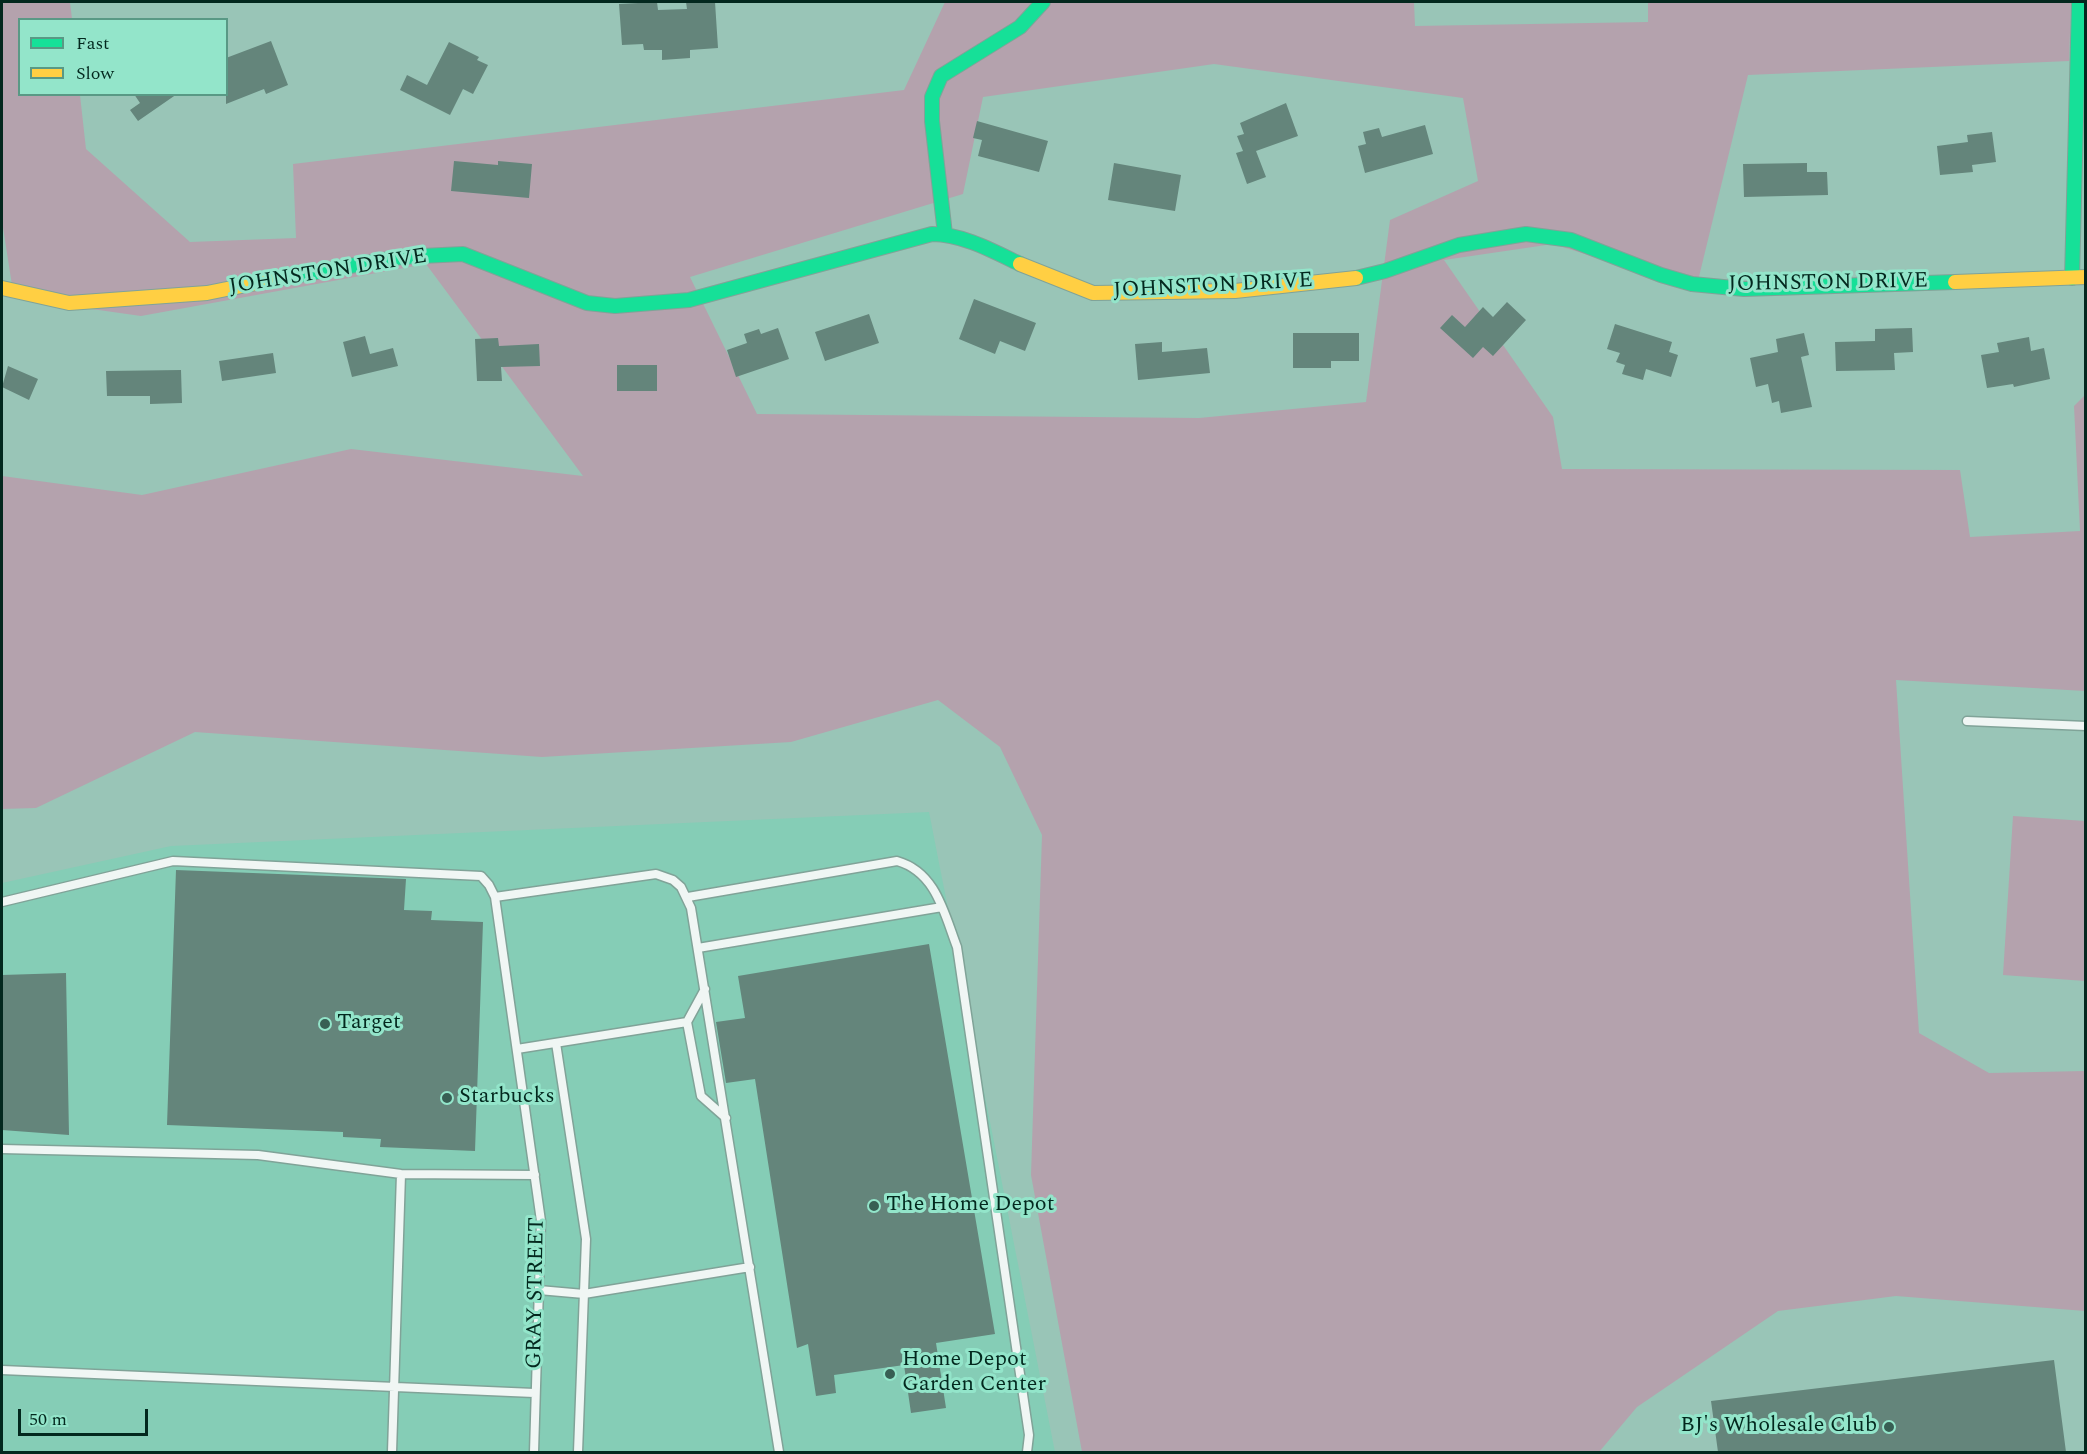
<!DOCTYPE html>
<style>
body{margin:0}
#map{position:relative;width:2087px;height:1454px;overflow:hidden;background:#99c5b7;font-family:Spectral,serif}
canvas{display:block}
.frame{position:absolute;inset:0;border:3px solid #03281e;pointer-events:none}
.legend{position:absolute;left:18px;top:18px;width:210px;height:78px;box-sizing:border-box;background:#93e5ca;border:2px solid #599985;margin:0;padding:8px 10px;list-style:none;font-size:18px;color:#03281e}
.legend li{display:flex;align-items:center;gap:12px;height:30px}
.legend b{width:30px;border:2px solid #599985}
.scale{position:absolute;left:18px;top:1409px;width:130px;height:27px;box-sizing:border-box;border:3px solid #03281e;border-top:0;padding-left:8px;font-size:18px;line-height:21px;white-space:nowrap;color:#03281e;-webkit-text-stroke:4px #93e5ca;paint-order:stroke}
</style>
<div id="map">
<canvas width="2087" height="1454"></canvas>
<div class="frame"></div>
<ul class="legend">
<li><b style="height:8px;background:#16e098"></b>Fast</li>
<li><b style="height:8px;background:#ffcf43"></b>Slow</li>
</ul>
<div class="scale">50 m</div>
</div>
<script>
const ctx = document.querySelector('canvas').getContext('2d');
ctx.lineJoin = 'round';
function fill(path, color) { ctx.fillStyle = color; ctx.fill(path, 'evenodd'); }
function stroke(path, color, width, dash) { ctx.strokeStyle = color; ctx.lineWidth = width; ctx.lineCap = dash ? 'butt' : 'round'; ctx.setLineDash(dash || []); ctx.stroke(path); }
function label(font, color, halo, rows, align = 'center') {
  ctx.font = font + ' Spectral,serif'; ctx.lineWidth = 6; ctx.setLineDash([]); ctx.textBaseline = 'middle'; ctx.strokeStyle = halo; ctx.fillStyle = color; for (const [text, x, y, turn = 0] of rows) {
    ctx.save(); ctx.translate(x, y); ctx.rotate((+turn || 0) * Math.PI / 180); ctx.textAlign = isNaN(turn) ? turn : align; if (halo) ctx.strokeText(text, 0, 0); ctx.fillText(text, 0, 0); ctx.restore();
  }
}
fill(new Path2D(`
 M929,812L1055,1452H2V883L171,846Z`), '#85cdb6');
fill(new Path2D(`
 M2,2H70L72,19L20,20V94L80,95L86,149L190,242L296,238L293,164L904,90L945,2H1414L1415,26L1648,22V2H2071L2069,61L1748,75L1696,289L1553,244L1444,260L1553,417L1562,469L1960,470L1970,537L2080,531L2074,406L2085,395V691L1896,680L1919,1033L1989,1073L2085,1071V1311L1896,1296L1778,1311L1637,1407L1599,1452H1082L1031,1175L1042,835L1000,747L938,700L791,742L542,757L195,732L36,808L2,809V476L142,495L351,449L583,476L426,264L141,316L14,298L2,221ZM1214,64L1463,98L1478,181L1390,220L1366,402L1199,418L757,414L690,277L963,194L983,97Z
 M2013,816L2085,821V981L2003,975Z`), '#b4a2ad');
fill(new Path2D(`
 M657,2L658,10L687,9L686,2H715L718,48L690,50V58L662,60V50H644L643,44L622,45L619,4Z
 M271,41L288,85L266,94L264,89L226,104V58Z
 M449,42L479,57L477,60L488,65L473,94L463,89L450,115L400,90L407,75L427,85Z
 M134,94H177L138,121L130,110L140,103Z
 M1286,103L1298,136L1256,151L1266,177L1247,184L1236,153L1243,151L1237,136L1244,134L1240,123Z
 M977,121L1048,141L1039,172L978,156L982,140L973,138Z
 M1425,125L1433,154L1365,173L1358,146L1366,144L1363,132L1379,128L1382,137Z
 M1992,132L1996,162L1972,165L1973,172L1940,175L1937,146L1968,142L1967,135Z
 M454,161L498,165V161L532,164L529,198L451,191Z
 M1114,163L1181,175L1175,211L1108,200Z
 M1807,163V172H1827L1828,195L1744,197L1743,164Z
 M974,299L1036,323L1025,351L1000,341L995,354L959,339Z
 M1507,302L1526,320L1493,356L1483,347L1473,358L1440,328L1452,315L1465,327L1483,307L1493,317Z
 M869,314L879,343L825,361L815,332Z
 M1615,324L1672,342L1669,352L1678,355L1671,377L1646,369L1643,380L1622,374L1625,365L1616,362L1620,353L1607,349Z
 M778,328L789,359L736,377L727,350L747,343L744,334L759,329L761,334Z
 M1912,328L1913,352L1894,353L1895,370L1836,371L1835,342L1875,341V329Z
 M1293,333H1359V361H1331V368H1293Z
 M1804,333L1809,355L1801,357L1812,407L1781,413L1779,401L1772,403L1768,384L1756,387L1750,358L1778,352L1776,339Z
 M365,336L370,354L393,348L398,366L352,377L343,342Z
 M2029,337L2031,351L2044,348L2050,379L2014,387L2013,384L1987,388L1981,355L1999,352L1997,343Z
 M498,338L499,346L539,344L540,366L501,367L502,381H477L475,339Z
 M1162,342V352L1207,348L1210,373L1138,380L1135,344Z
 M273,353L276,373L222,381L219,361Z
 M617,365H657V391H617Z
 M8,366L38,379L29,400L2,387Z
 M181,370L182,403L150,404V396H107L106,371Z
 M176,870L406,879L404,910L432,911L431,920L483,922L475,1151L380,1147L381,1139L343,1137V1132L167,1125Z
 M929,944L995,1334L936,1343L946,1408L911,1413L904,1365L834,1375L836,1393L816,1396L808,1344L797,1348L755,1079L726,1083L716,1022L745,1018L738,976Z
 M66,973L69,1135L2,1130V975Z
 M2054,1360L2066,1452H1718L1711,1401Z`), '#64857b');
const lane = new Path2D(`
 M1967,721L2086,726
 M495,897L656,874L673,880L681,887L691,908L779,1452
 M688,897L897,861C936,872 944,913 957,947L1029,1435L1027,1452
 M2,902L173,861L481,876L489,885L495,897L541,1221L534,1452
 M698,948L942,907
 M705,989L687,1022L701,1096L726,1118
 M556,1043L586,1239L578,1452
 M517,1049L687,1022
 M2,1149L258,1155L401,1174L535,1175
 M539,1290L584,1294L750,1267
 M2,1370L534,1393
 M392,1452L401,1174`);
const fast = new Path2D(`
 M945,234L932,121V97L941,76L1020,27L1043,2
 M1356,278L1385,271L1459,245L1526,234L1571,240L1661,275L1692,284L1744,289L1955,282
 M2072,278L2079,2
 M276,279L401,257L463,254L587,303L615,306L689,300L932,234C962,234 993,251 1020,264`);
const slow = new Path2D(`
 M1020,264L1093,293L1235,291L1356,278
 M1955,282L2086,277
 M2,288L69,303L207,293L276,279`);
stroke(lane, '#80a398', 11);
stroke(fast, '#80a398', 16);
stroke(slow, '#80a398', 16);
stroke(lane, '#f0f6f4', 8);
stroke(fast, '#16e098', 14);
stroke(slow, '#ffcf43', 14);
for (const [x, y, r, color] of [
 [325,1024,6,"#385f54"],
 [447,1098,6,"#385f54"],
 [874,1206,6,"#385f54"],
 [890,1374,6,"#385f54"],
 [1889,1427,6,"#385f54"]
]) { const dot = new Path2D(); dot.arc(x, y, r, 0, 2 * Math.PI); ctx.fillStyle = color; ctx.fill(dot); stroke(dot, '#93e5ca', 2); }
label('22px', '#03281e', '#93e5ca', [
 ["JOHNSTON DRIVE",328,273,-9],
 ["JOHNSTON DRIVE",1828,284,-1],
 ["JOHNSTON DRIVE",1213,287,-3],
 ["GRAY STREET",537,1293,-89]
]);
label('22px', '#03281e', '#93e5ca', [
 ["Target",337,1024],
 ["Starbucks",459,1098],
 ["The Home Depot",886,1206],
 ["Home Depot",902,1361],
 ["Garden Center",902,1386],
 ["BJ's Wholesale Club",1877,1427,"right"]
], 'left');
</script>
